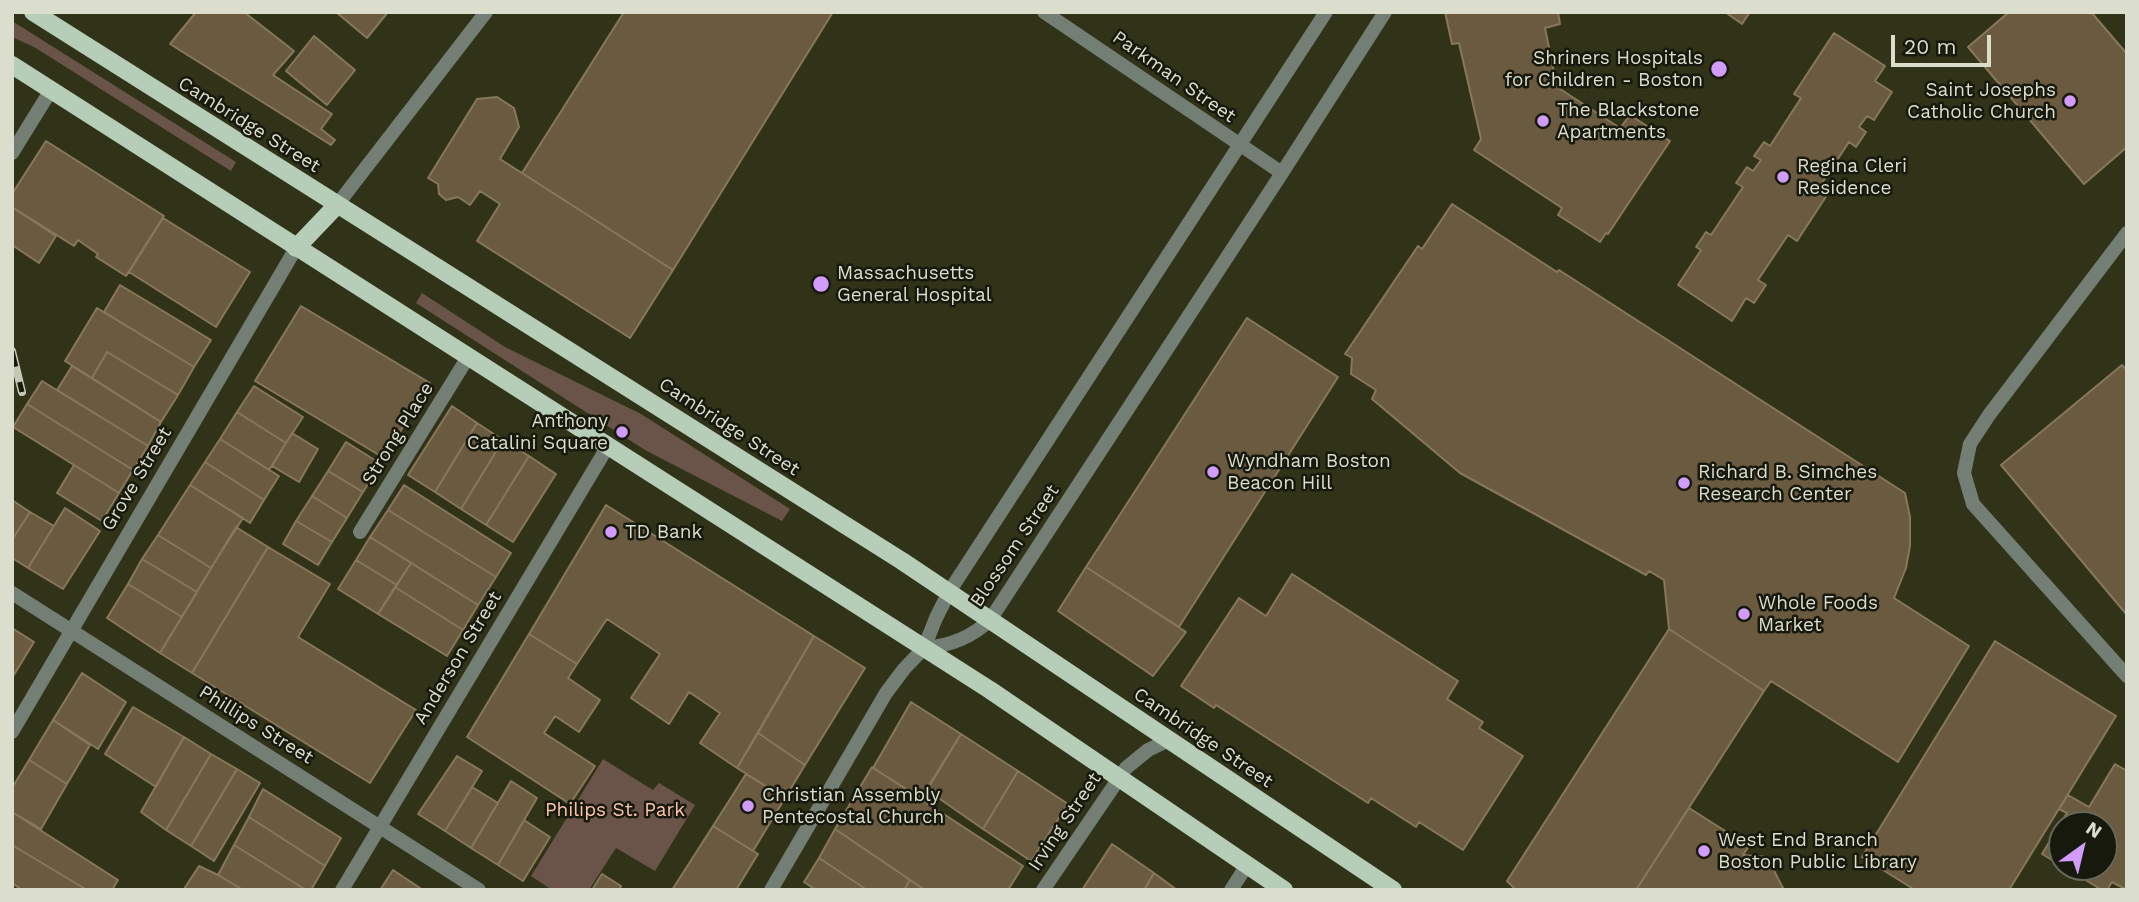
<!DOCTYPE html>
<style>
body{margin:0}
#map{position:relative;width:2139px;height:902px;overflow:hidden;background:#303317;font-family:"Work Sans",sans-serif}
canvas{display:block}
.frame{position:absolute;inset:0;border:14px solid #dbdecd;pointer-events:none}
.north{position:absolute;left:2048px;top:811px;width:70px;height:70px;box-sizing:border-box;background:#18190d;border:2px solid #66685a;border-radius:50%;rotate:34deg;font-size:19px;font-weight:700;line-height:28px;text-align:center;color:#dbdecd}
.north::after{content:'';display:block;margin:auto;width:24px;height:32px;background:#d29cfd;clip-path:polygon(50% 0,100% 100%,50% 72%,0 100%)}
.scale{position:absolute;left:1891px;top:35px;width:100px;height:32px;box-sizing:border-box;border:4px solid #dbdecd;border-top:0;padding-left:9px;font-size:21px;line-height:24px;white-space:nowrap;color:#dbdecd;-webkit-text-stroke:5px #18190d;paint-order:stroke}
</style>
<div id="map">
<canvas width="2139" height="902"></canvas>
<div class="frame"></div>
<div class="north">N</div>
<div class="scale">20 m</div>
</div>
<script>
const ctx = document.querySelector('canvas').getContext('2d');
ctx.lineJoin = 'round';
function fill(path, color) { ctx.fillStyle = color; ctx.fill(path, 'evenodd'); }
function stroke(path, color, width, dash) { ctx.strokeStyle = color; ctx.lineWidth = width; ctx.lineCap = dash ? 'butt' : 'round'; ctx.setLineDash(dash || []); ctx.stroke(path); }
function label(font, color, halo, rows, align = 'center') {
  ctx.font = font + ' "Work Sans",sans-serif'; ctx.lineWidth = 5; ctx.setLineDash([]); ctx.textBaseline = 'middle'; ctx.strokeStyle = halo; ctx.fillStyle = color; for (const [text, x, y, turn = 0] of rows) {
    ctx.save(); ctx.translate(x, y); ctx.rotate((+turn || 0) * Math.PI / 180); ctx.textAlign = isNaN(turn) ? turn : align; if (halo) ctx.strokeText(text, 0, 0); ctx.fillText(text, 0, 0); ctx.restore();
  }
}
fill(new Path2D(`
 M12,21L236,162L231,171L34,47L12,37Z
 M422,293L505,347L641,414L790,509L782,521L645,450L416,303Z
 M603,759L653,790L659,783L695,805L655,871L616,848L589,890H552L531,876Z`), '#6a5449');
const building = new Path2D(`
 M196,12H244L294,51L273,75L332,114L321,129L335,140L331,145L170,44Z
 M336,12H388L367,38Z
 M624,12H833L673,270L522,173Z
 M1445,12H1558L1560,24L1545,28L1557,87L1620,128L1630,115L1670,141L1608,234L1606,233L1600,242L1558,215L1562,208L1474,150L1481,139L1459,43L1452,44Z
 M1725,12H1750L1742,24Z
 M2009,12H2091L2127,54V147L2084,184L1968,47Z
 M1834,33L1885,66L1875,81L1892,92L1874,120L1867,116L1859,127L1866,132L1856,147L1849,142L1818,189L1827,195L1797,241L1788,235L1758,280L1766,285L1754,303L1746,298L1732,321L1678,285L1701,250L1696,247L1706,232L1711,235L1743,187L1736,183L1747,167L1753,171L1761,160L1754,156L1764,142L1770,146L1801,98L1794,94Z
 M314,36L355,70L327,105L286,71Z
 M497,97L514,108L519,127L500,159L673,270L630,338L477,241L500,204L480,191L470,205L458,197L446,200L439,194L438,184L428,178L477,99Z
 M46,141L164,216L126,276L96,257L98,254L78,240L74,246L12,207V194Z
 M1452,204L1557,272L1559,270L1905,493L1910,517V546L1906,568L1894,598L1969,646L1898,762L1771,681L1764,691L1669,629L1664,580L1649,571L1646,575L1460,473L1372,399L1376,390L1351,374L1352,358L1345,354L1418,246L1422,249Z
 M12,207L56,236L39,263L12,245Z
 M163,218L250,272L216,327L129,272Z
 M120,285L211,340L194,367L104,312Z
 M301,306L430,383L384,458L255,381Z
 M97,308L194,367L178,395L107,352L92,378L65,361Z
 M1247,318L1338,377L1179,627L1086,567Z
 M107,352L178,395L161,422L92,378Z
 M2122,365L2127,370V615L2001,465Z
 M72,366L161,422L148,446L57,390Z
 M42,381L148,446L133,470L27,404Z
 M254,386L303,417L286,443L237,412Z
 M27,404L133,470L119,493L13,427Z
 M452,406L477,423L435,492L408,475Z
 M237,412L286,443L269,470L220,439Z
 M477,423L503,440L461,509L435,492Z
 M292,433L318,449L299,482L272,466Z
 M220,439L279,476L264,500L205,462Z
 M503,440L529,456L486,525L461,509Z
 M346,442L381,464L363,492L328,471Z
 M529,456L556,474L513,542L486,525Z
 M205,462L264,500L250,523L190,485Z
 M74,465L119,493L102,521L57,493Z
 M328,471L363,492L347,518L312,496Z
 M190,485L243,518L211,568L158,535Z
 M404,485L511,553L496,577L388,510Z
 M312,496L347,518L332,542L296,521Z
 M12,500L30,512L12,540Z
 M606,505L814,636L737,768L700,743L720,713L689,692L669,724L631,698L660,654L607,619L577,664L529,634Z
 M65,508L100,531L63,589L28,568Z
 M388,510L496,577L478,605L370,537Z
 M30,512L54,526L28,568L12,558V540Z
 M296,521L332,542L318,565L283,544Z
 M236,527L268,547L192,673L160,653Z
 M158,535L211,568L197,592L142,559Z
 M370,537L411,563L397,585L356,560Z
 M268,547L330,584L298,637L416,710L370,783L192,673Z
 M142,559L197,592L182,617L128,584Z
 M356,560L397,585L378,614L338,589Z
 M411,563L478,605L463,630L395,587Z
 M1086,567L1186,632L1153,676L1058,611Z
 M1292,574L1458,681L1447,699L1483,722L1479,728L1523,756L1463,850L1419,822L1416,827L1371,798L1368,803L1216,705L1214,708L1181,686L1239,598L1266,616Z
 M128,584L182,617L160,653L107,618Z
 M395,587L463,630L447,656L378,614Z
 M12,628L34,642L12,678Z
 M1669,629L1764,691L1636,890H1516L1507,881Z
 M529,634L577,664L568,678L600,700L579,732L555,716L544,733L595,766L570,804L467,737Z
 M814,636L865,668L805,765L758,733Z
 M1995,641L2116,716L2009,890H1915L1862,857Z
 M82,673L126,702L98,749L53,720Z
 M911,702L961,734L921,798L873,768Z
 M133,707L184,737L156,787L105,754Z
 M53,720L90,745L67,784L29,760Z
 M758,733L805,765L785,798L737,768Z
 M961,734L1018,771L983,829L927,790Z
 M184,737L211,754L166,830L141,812Z
 M211,754L237,769L191,846L166,830Z
 M457,756L482,771L445,831L418,814Z
 M29,760L67,784L41,829L12,812V788Z
 M2115,764L2127,771V890L2112,882L2107,890H2102L2064,867H2104V825H2062V866L2042,854L2067,813L2059,809L2068,795L2089,807Z
 M872,767L1023,866L1008,890H925L835,829Z
 M237,769L260,783L214,861L191,846Z
 M1018,771L1068,804L1031,861L983,829Z
 M746,774L785,798L753,851L713,826Z
 M511,781L537,798L498,865L471,848Z
 M472,787L498,803L471,848L445,831Z
 M263,789L341,838L325,866L249,817Z
 M1689,808L1749,846L1743,855L1767,857L1784,890H1636Z
 M12,812L118,880L112,890H87L12,845Z
 M249,817L325,866L311,890H306L234,845Z
 M524,820L550,837L523,881L498,865Z
 M713,826L758,854L736,890H672Z
 M835,829L910,880L904,890H867L819,858Z
 M1112,844L1154,873L1144,890H1082Z
 M12,845L87,890H22L12,883Z
 M234,845L306,890H243L218,875Z
 M819,858L867,890H816L804,882Z
 M199,866L218,875L243,890L184,889Z
 M393,870L423,890H380Z
 M1154,873L1177,890H1144Z
 M602,874L621,886L619,890H592Z
 M910,880L925,890H904Z`);
fill(building, '#6a5a3f');
stroke(building, '#87775b', 2);
stroke(new Path2D(`
 M1044,12L1282,173
 M12,153L51,90
 M337,205L486,12
 M2127,233L1989,415L1970,444L1964,473L1973,504L2127,676
 M360,532L468,357
 M12,593L479,890
 M924,648C950,646 972,637 990,620L1282,173L1385,12
 M12,732L296,248
 M342,890L608,446
 M771,890L886,693L904,669L924,648L936,618L949,592L1326,12
 M1043,890L1126,768L1148,750L1169,740
 M1231,890L1247,865`), '#737e74', 14);
stroke(new Path2D(`
 M33,12L902,561L1393,890
 M12,65L990,690L1284,890
 M296,248L337,205`), '#b6cdb7', 18);
const rail = new Path2D(`
 M12,351L22,392`);
stroke(rail, '#c6c9b6', 8);
stroke(rail, '#18190d', 5, [16]);
for (const [x, y, r, color] of [
 [1719,69,9,"#d29cfd"],
 [2070,101,7,"#d29cfd"],
 [1543,121,7,"#d29cfd"],
 [1783,177,7,"#d29cfd"],
 [821,284,9,"#d29cfd"],
 [622,432,7,"#d29cfd"],
 [1213,472,7,"#d29cfd"],
 [1684,483,7,"#d29cfd"],
 [611,532,7,"#d29cfd"],
 [1744,614,7,"#d29cfd"],
 [748,806,7,"#d29cfd"],
 [1704,851,7,"#d29cfd"]
]) { const dot = new Path2D(); dot.arc(x, y, r, 0, 2 * Math.PI); ctx.fillStyle = color; ctx.fill(dot); stroke(dot, '#18190d', 2.5); }
label('19px', '#dbdecd', '#18190d', [
 ["Shriners Hospitals",1703,58,"right"],
 ["for Children - Boston",1703,80,"right"],
 ["Saint Josephs",2056,90,"right"],
 ["Catholic Church",2056,112,"right"],
 ["The Blackstone",1557,110],
 ["Apartments",1557,132],
 ["Regina Cleri",1797,166],
 ["Residence",1797,188],
 ["Massachusetts",837,273],
 ["General Hospital",837,295],
 ["Anthony",608,421,"right"],
 ["Catalini Square",608,443,"right"],
 ["Wyndham Boston",1227,461],
 ["Beacon Hill",1227,483],
 ["Richard B. Simches",1698,472],
 ["Research Center",1698,494],
 ["TD Bank",625,532],
 ["Whole Foods",1758,603],
 ["Market",1758,625],
 ["Christian Assembly",762,795],
 ["Pentecostal Church",762,817],
 ["West End Branch",1718,840],
 ["Boston Public Library",1718,862]
], 'left');
label('19px', '#dbdecd', '#18190d', [
 ["Parkman Street",1174,77,35],
 ["Cambridge Street",249,125,32],
 ["Cambridge Street",729,427,33],
 ["Strong Place",398,434,-58],
 ["Grove Street",137,479,-59],
 ["Blossom Street",1015,546,-56],
 ["Anderson Street",458,658,-59],
 ["Phillips Street",256,725,32],
 ["Cambridge Street",1203,738,34],
 ["Irving Street",1065,822,-56]
]);
label('19px', '#fcc4a8', '#18190d', [
 ["Philips St. Park",615,810]
]);
</script>
